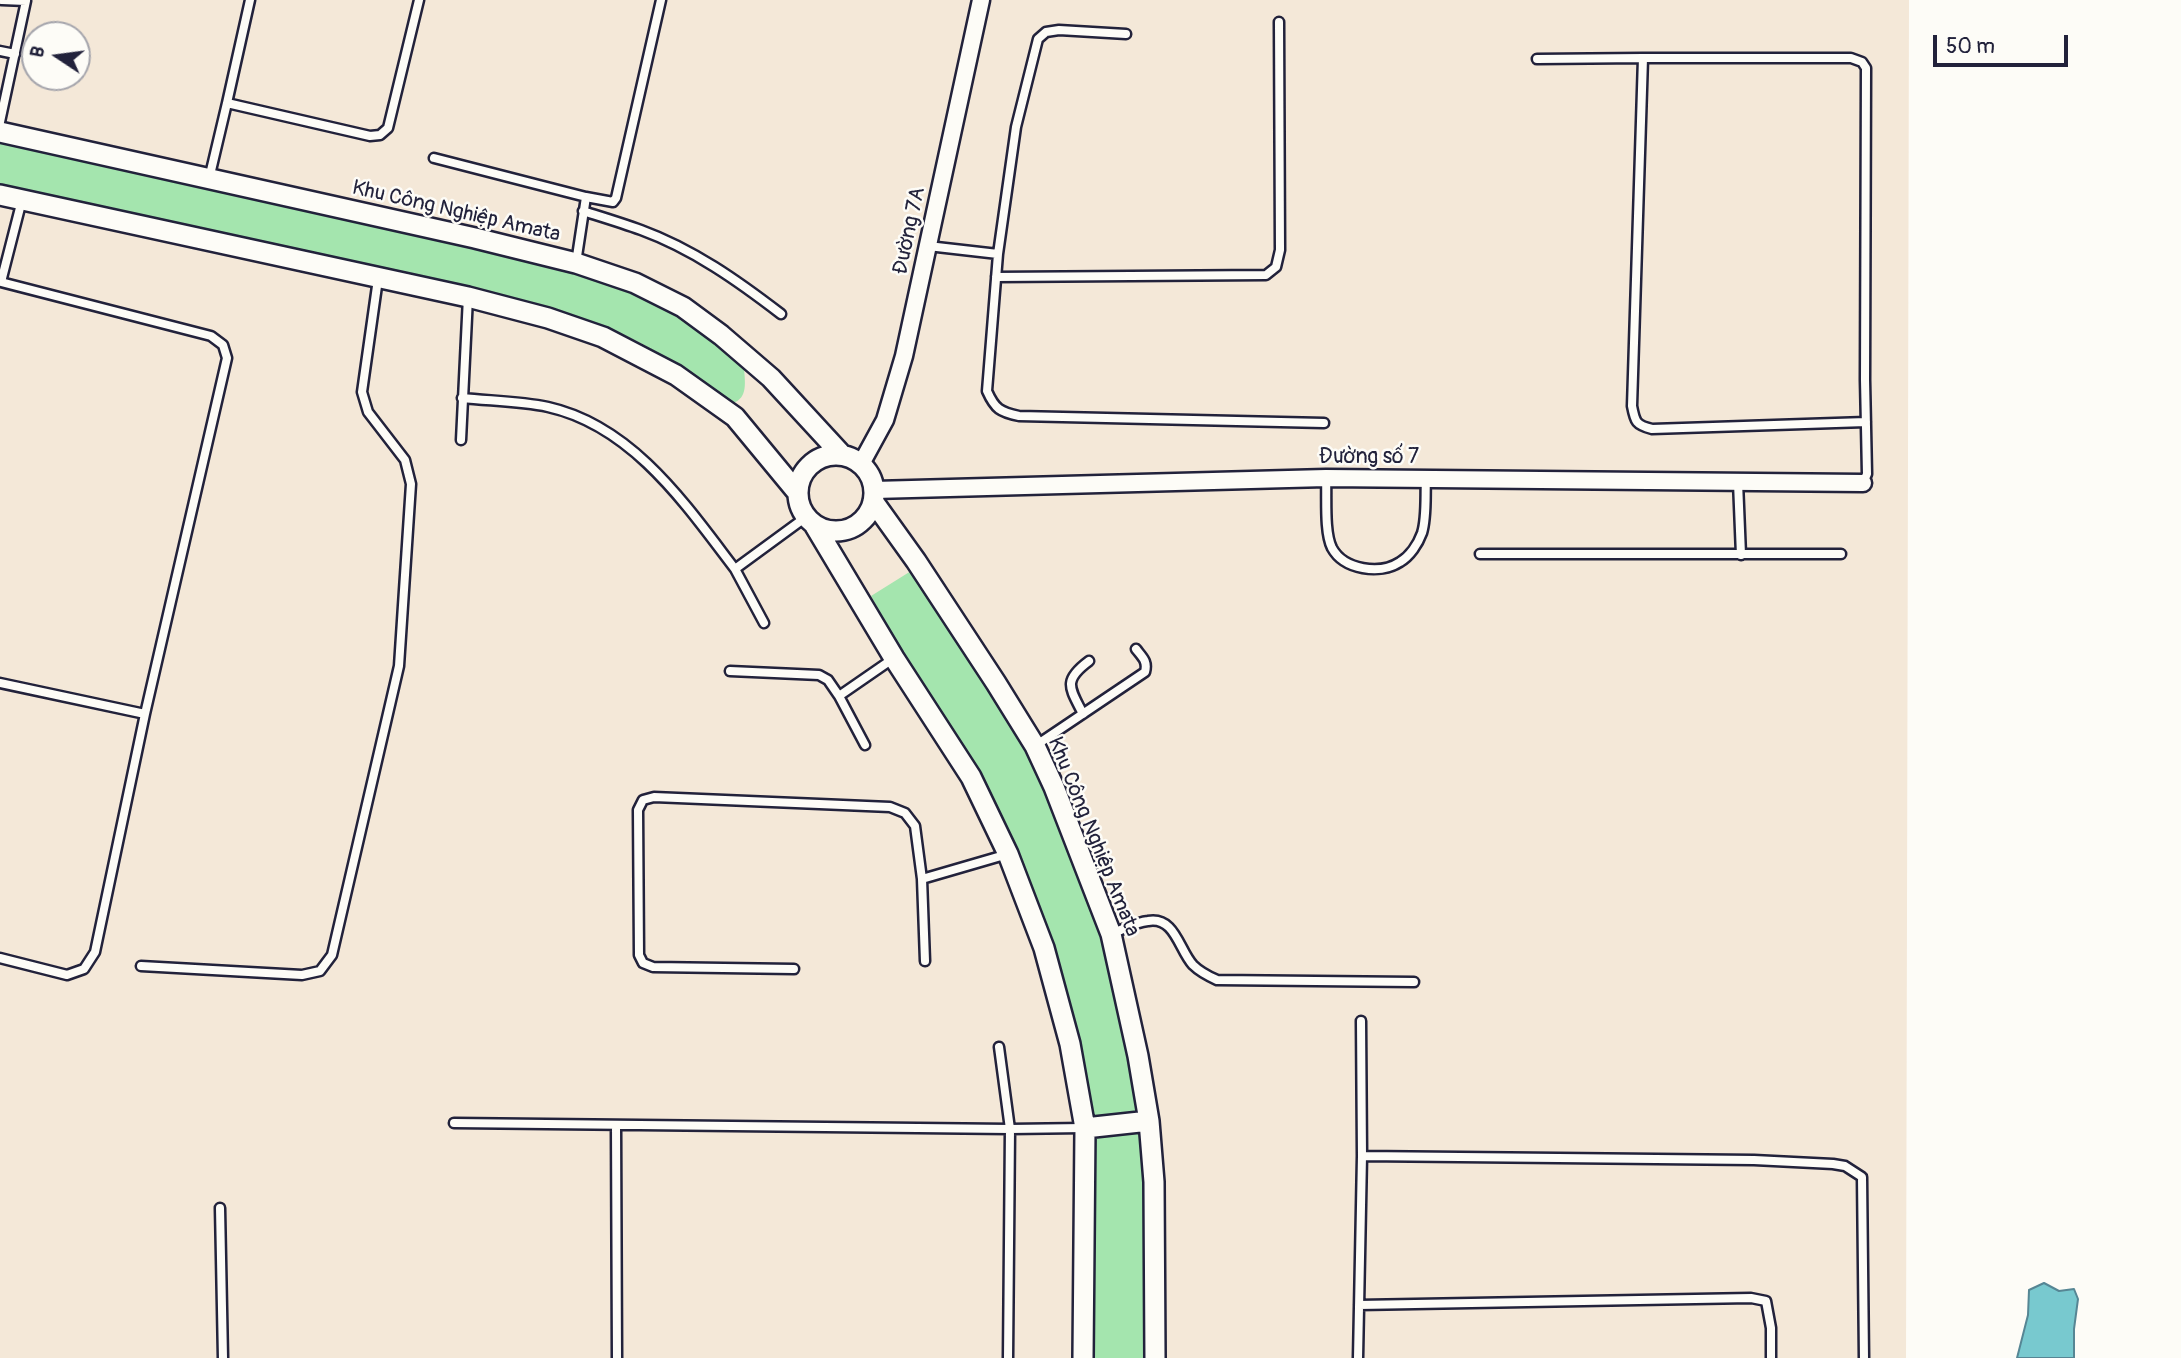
<!DOCTYPE html>
<meta charset="utf-8">
<style>
body{margin:0}
#map{position:relative;width:2181px;height:1358px;overflow:hidden;background:#fdfcf7;font-family:Pangolin,sans-serif}
canvas{display:block}
.north{position:absolute;left:21px;top:21px;width:70px;height:70px;box-sizing:border-box;background:#fdfcf7;border:2px solid #a5a5ac;border-radius:50%;rotate:283deg;font-size:19px;font-weight:700;line-height:28px;text-align:center;color:#22223b}
.north::after{content:'';display:block;margin:auto;width:24px;height:32px;background:#22223b;clip-path:polygon(50% 0,100% 100%,50% 72%,0 100%)}
.scale{position:absolute;left:1933px;top:35px;width:135px;height:32px;box-sizing:border-box;border:4px solid #22223b;border-top:0;padding-left:9px;font-size:21px;line-height:24px;white-space:nowrap;color:#22223b;-webkit-text-stroke:5px #fdfcf7;paint-order:stroke}
</style>
<div id="map">
<canvas width="2181" height="1358"></canvas>
<div class="north">B</div>
<div class="scale">50 m</div>
</div>
<script>
const ctx = document.querySelector('canvas').getContext('2d');
ctx.lineJoin = 'round';
function fill(path, color) { ctx.fillStyle = color; ctx.fill(path, 'evenodd'); }
function stroke(path, color, width, dash) { ctx.strokeStyle = color; ctx.lineWidth = width; ctx.lineCap = dash ? 'butt' : 'round'; ctx.setLineDash(dash || []); ctx.stroke(path); }
function label(font, color, halo, rows, align = 'center') {
  ctx.font = font + ' Pangolin,sans-serif'; ctx.lineWidth = 5; ctx.setLineDash([]); ctx.textBaseline = 'middle'; ctx.strokeStyle = halo; ctx.fillStyle = color; for (const [text, x, y, turn = 0] of rows) {
    ctx.save(); ctx.translate(x, y); ctx.rotate((+turn || 0) * Math.PI / 180); ctx.textAlign = isNaN(turn) ? turn : align; if (halo) ctx.strokeText(text, 0, 0); ctx.fillText(text, 0, 0); ctx.restore();
  }
}
fill(new Path2D(`
 M0,0H1909L1906,1358H0ZM35,35H77V77H35Z`), '#f4e8d8');
fill(new Path2D(`
 M0,143L471,248L573,273L630,293L677,315L714,342L744,368C745,382 748,398 733,403C694,375 650,344 605,327C519,294 427,279 337,259C225,234 112,209 0,184Z
 M911,571L987,686L1026,752L1045,792L1101,937L1128,1058L1138,1116L1094,1121L1080,1043L1053,942L1018,850L979,771L903,653L871,596Z
 M1139,1128L1143,1183L1145,1358H1094L1095,1134Z`), '#a4e5ae');
const water = new Path2D(`
 M2044,1283L2059,1291L2074,1289L2078,1299L2074,1329V1358H2017L2028,1315L2029,1290Z`);
fill(water, '#78c9cf');
stroke(water, '#568694', 2);
const service = new Path2D(`
 M0,51L15,54
 M1643,58H1851L1862,62L1866,68L1865,380L1867,474L1863,483
 M1537,59L1643,58L1632,406C1635,422 1636,425 1652,429L1866,422
 M227,103L250,0
 M0,122L26,1L2,0
 M434,158L586,197L576,263
 M209,179L227,103L370,136L380,135L388,128L419,0
 M586,197L613,202L616,198L661,0
 M583,211C602,217 622,223 641,230C693,249 738,281 781,314
 M928,246L998,254L987,391C995,409 1000,412 1019,416L1324,423
 M998,254L1016,127L1038,39L1046,32L1059,30L1126,34
 M996,277L1266,275L1276,267L1280,250L1279,22
 M462,398C490,401 520,401 548,407C633,426 686,505 735,569L806,517
 M461,440L468,297
 M1326,478C1327,497 1324,532 1332,548C1344,570 1380,575 1400,562C1410,556 1418,544 1422,533C1427,517 1425,495 1426,479
 M1738,482L1741,555
 M1480,554H1841
 M735,569L764,623
 M730,671L819,675L828,680L839,696
 M0,683L145,714
 M1083,714C1070,688 1062,681 1089,661
 M865,745L839,696L894,658
 M1035,746L1145,672C1148,661 1142,657 1136,649
 M922,879L925,961
 M1111,934C1122,930 1136,922 1148,921C1175,916 1179,950 1193,965C1200,972 1208,976 1217,980L1414,982
 M0,958L67,975L84,969L95,952L145,714L227,358L223,345L211,336L1,282L22,200
 M141,966L302,975L320,971L332,955L399,666L411,484L405,460L368,412L362,392L378,279
 M794,969L653,967L643,963L639,955L638,810L643,800L654,797L890,807L905,813L915,826L922,879L1008,854
 M1361,1021L1362,1156
 M999,1047L1010,1129L1008,1358
 M454,1123L1010,1129L1084,1128
 M616,1125L617,1358
 M220,1208L223,1358
 M1359,1305L1751,1298L1766,1301L1771,1328V1358
 M1358,1358L1362,1156L1754,1160L1833,1164L1845,1166L1862,1177L1864,1358`);
const minor = new Path2D(`
 M861,464L885,420L904,356L981,0
 M874,490L1326,478L1863,483`);
const tertiary = new Path2D(`
 M0,132L475,238L576,263L635,283L683,307L721,335L771,378L842,455
 M0,195L468,297L548,318L603,337L676,375L735,417L797,492
 M798 493a38 38 0 1 1 76 0a38 38 0 1 1-76 0Z
 M873,501L916,561L996,683L1035,746L1054,787L1111,934L1138,1056L1149,1121L1154,1182L1155,1358
 M815,526L894,658L971,777L1008,854L1044,948L1070,1044L1085,1128L1083,1358
 M1085,1128L1149,1121`);
stroke(service, '#22223b', 13);
stroke(minor, '#22223b', 21);
stroke(tertiary, '#22223b', 24);
stroke(service, '#fdfcf7', 8);
stroke(minor, '#fdfcf7', 16);
stroke(tertiary, '#fdfcf7', 19);
label('21px', '#22223b', '#fdfcf7', [
 ["Khu Công Nghiệp Amata",456,212,13],
 ["Đường 7A",910,231,-78],
 ["Đường số 7",1369,458],
 ["Khu Công Nghiệp Amata",1093,837,68]
]);
</script>
